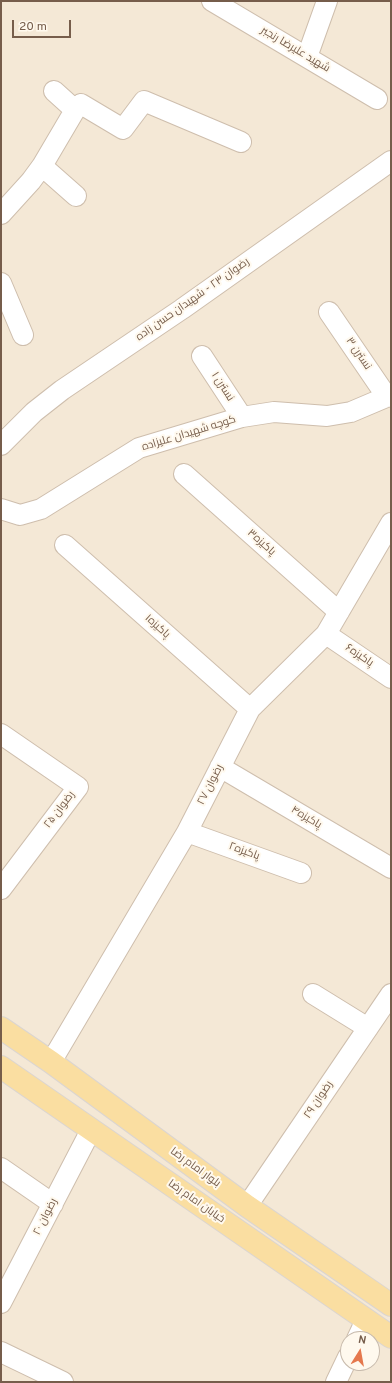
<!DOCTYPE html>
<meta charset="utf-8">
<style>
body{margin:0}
#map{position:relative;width:392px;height:1383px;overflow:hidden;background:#fcf5e7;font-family:Overpass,sans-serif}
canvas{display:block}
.frame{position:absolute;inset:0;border:2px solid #765d4b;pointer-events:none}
.north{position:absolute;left:340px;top:1331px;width:40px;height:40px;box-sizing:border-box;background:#fff9ee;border:1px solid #c8bbad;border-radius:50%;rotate:11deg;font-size:11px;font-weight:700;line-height:16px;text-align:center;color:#765d4b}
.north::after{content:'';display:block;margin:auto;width:14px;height:18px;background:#e5784d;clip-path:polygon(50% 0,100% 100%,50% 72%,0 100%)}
.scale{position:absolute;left:12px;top:20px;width:59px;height:18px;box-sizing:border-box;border:2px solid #765d4b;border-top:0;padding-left:5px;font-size:12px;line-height:14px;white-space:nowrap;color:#765d4b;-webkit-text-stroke:3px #fff9ee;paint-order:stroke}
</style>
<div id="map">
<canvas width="392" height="1383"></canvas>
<div class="frame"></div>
<div class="north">N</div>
<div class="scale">20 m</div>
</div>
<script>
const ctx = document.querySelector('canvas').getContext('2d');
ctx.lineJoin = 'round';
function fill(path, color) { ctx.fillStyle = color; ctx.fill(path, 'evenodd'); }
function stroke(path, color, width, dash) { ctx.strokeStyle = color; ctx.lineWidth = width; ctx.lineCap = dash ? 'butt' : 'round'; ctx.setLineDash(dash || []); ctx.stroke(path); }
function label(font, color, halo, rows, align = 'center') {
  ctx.font = font + ' Overpass,Cairo,sans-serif'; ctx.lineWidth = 4; ctx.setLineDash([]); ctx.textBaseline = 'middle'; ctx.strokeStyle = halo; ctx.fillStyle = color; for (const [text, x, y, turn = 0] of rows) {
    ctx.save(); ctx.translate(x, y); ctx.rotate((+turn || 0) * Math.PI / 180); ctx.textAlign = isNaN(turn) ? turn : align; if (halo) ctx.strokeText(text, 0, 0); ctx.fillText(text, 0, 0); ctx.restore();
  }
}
fill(new Path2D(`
 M1,1H391V1382H1ZM348,1339H372V1363H348Z`), '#f4e8d6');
const minor = new Path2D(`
 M212,1L377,99
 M307,57L327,1
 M54,91L75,110
 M42,166L76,196
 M1,214L31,181L42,166L75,110L81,104L123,129L144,101L241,142
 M1,283L23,335
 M329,312L387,397
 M202,356L242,417
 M1,445L34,412L62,390L182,309L391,161
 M184,474L339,612
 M1,509L20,515L41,509L139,448L242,417L274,412L327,416L351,412L391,395
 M65,545L250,709
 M326,634L391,678
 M1,734L78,787L1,889
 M220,767L391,868
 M187,832L301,873
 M313,994L368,1028
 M51,1062L187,832L250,709L326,634L391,523
 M1,1168L53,1204
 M247,1206L391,994
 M1,1303L91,1130
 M357,1339L366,1320
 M1,1352L63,1382
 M336,1382L348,1357`);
const major = new Path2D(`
 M1,1028L51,1062L247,1206L391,1305
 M1,1067L391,1337`);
stroke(minor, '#cebead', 22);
stroke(major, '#dbd5d0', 24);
stroke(minor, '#fff', 20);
stroke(major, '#fadea1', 22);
label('11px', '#765d4b', '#fff9ee', [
 ["شهید علیرضا رنجبر",295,50,31],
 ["رضوان ۲۳ - شهیدان حسن زاده",193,300,-35],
 ["نسترن ۳",358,354,56],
 ["نسترن ۱",222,387,57],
 ["کوچه شهیدان علیزاده",189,434,-17],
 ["پاکیزه۳",261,543,42],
 ["پاکیزه۱",157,627,42],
 ["پاکیزه۶",359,656,34],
 ["رضوان ۲۷",211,785,-63],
 ["رضوان ۲۵",60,810,-53],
 ["پاکیزه۴",306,818,31],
 ["پاکیزه۲",244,852,20],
 ["رضوان ۲۹",319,1100,-56],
 ["بلوار امام رضا",195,1168,36],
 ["خیابان امام رضا",196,1202,35],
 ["رضوان ۲۰",46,1217,-63]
]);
</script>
